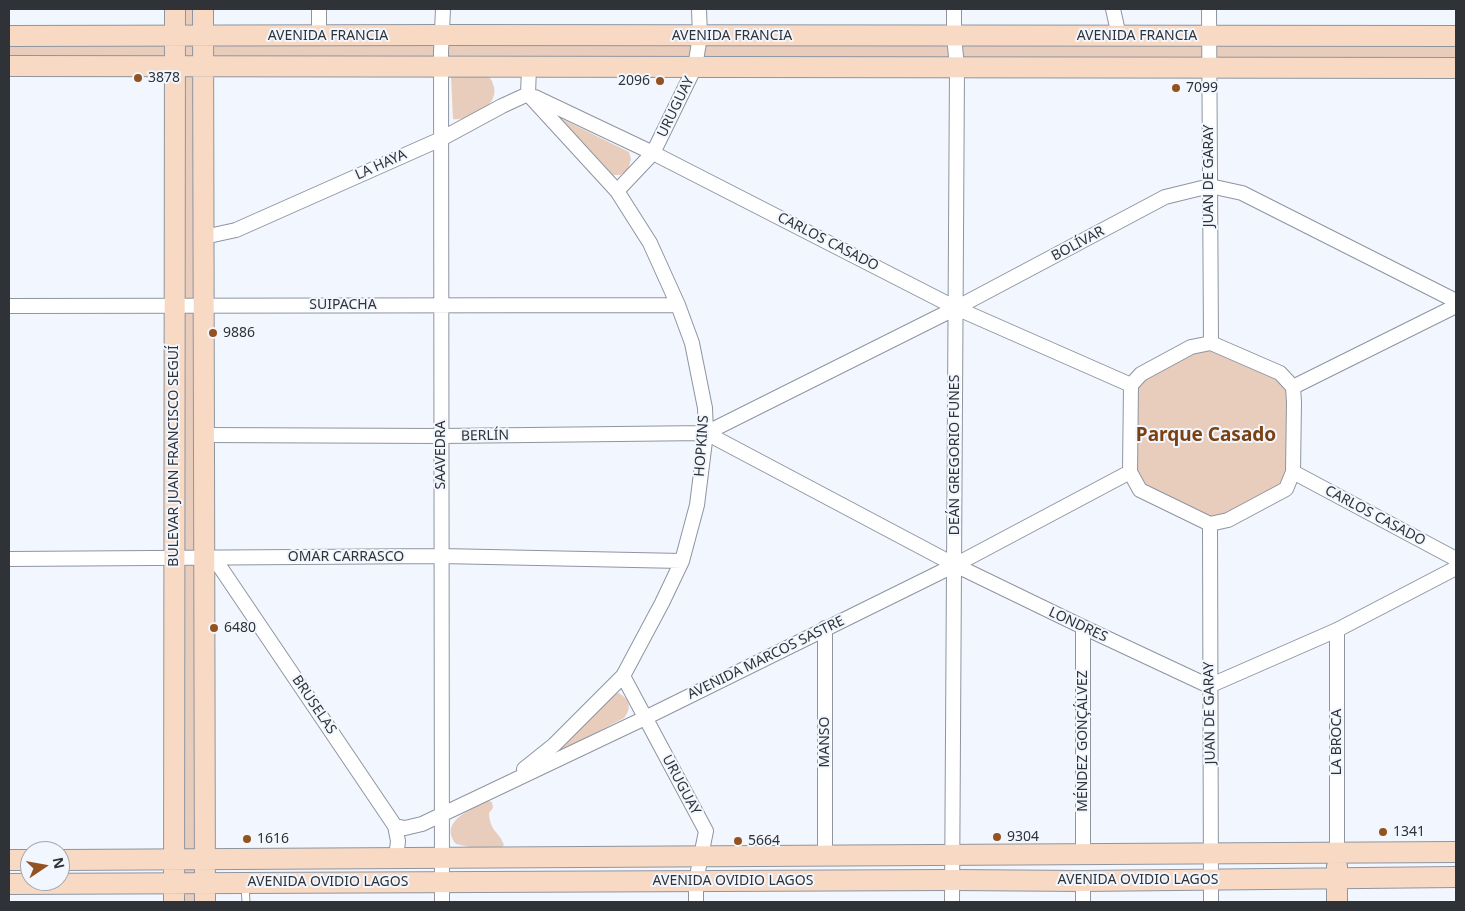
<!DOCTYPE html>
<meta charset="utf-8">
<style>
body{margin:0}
#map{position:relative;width:1465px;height:911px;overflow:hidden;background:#f1f6ff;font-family:"Noto Sans",sans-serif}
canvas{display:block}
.frame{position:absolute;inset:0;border:10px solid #2f3236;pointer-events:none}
.north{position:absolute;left:20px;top:841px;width:50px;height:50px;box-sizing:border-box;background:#f1f6ff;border:1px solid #a3a8af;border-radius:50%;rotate:78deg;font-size:14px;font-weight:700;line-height:20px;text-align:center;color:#2f3236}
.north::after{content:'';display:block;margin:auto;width:18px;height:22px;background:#945220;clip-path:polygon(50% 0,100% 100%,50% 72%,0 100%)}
</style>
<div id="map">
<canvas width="1465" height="911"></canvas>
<div class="frame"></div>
<div class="north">N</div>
</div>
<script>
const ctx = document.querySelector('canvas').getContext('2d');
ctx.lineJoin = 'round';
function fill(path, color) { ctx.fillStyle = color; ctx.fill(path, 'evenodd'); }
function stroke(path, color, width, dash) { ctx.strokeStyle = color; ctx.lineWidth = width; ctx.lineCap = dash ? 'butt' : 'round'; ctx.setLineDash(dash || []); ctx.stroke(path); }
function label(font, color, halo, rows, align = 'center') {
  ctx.font = font + ' "Noto Sans",sans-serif'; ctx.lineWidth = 4; ctx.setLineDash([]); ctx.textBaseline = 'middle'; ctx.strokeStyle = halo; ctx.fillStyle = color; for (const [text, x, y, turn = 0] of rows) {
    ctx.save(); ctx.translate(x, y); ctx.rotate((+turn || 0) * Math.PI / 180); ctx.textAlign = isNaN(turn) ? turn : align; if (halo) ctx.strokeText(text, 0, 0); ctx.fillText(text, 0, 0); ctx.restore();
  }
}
fill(new Path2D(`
 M175,9H203L204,36H1456V68L204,66L205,902H174L175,67L9,66V36H174Z
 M454,73C462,74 479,72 486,75C489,76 492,80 493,84C502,105 469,121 453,119L451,77Z
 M562,119L629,152L631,159L628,170L620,175H613L581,140L559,122Z
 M1211,343L1293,387L1286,489L1210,524L1140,490L1130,472L1131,385Z
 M619,693C630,700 632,708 624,718L563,750L561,749V746L613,694Z
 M488,801L492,802L493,808L489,813C490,832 499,831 504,845L500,848L470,847L456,844C438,821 472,809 488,801Z`), '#e8cdbd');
const lane = new Path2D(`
 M245,885L246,902`);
const street = new Path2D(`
 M319,9V36
 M1113,9L1119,36
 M1209,9L1211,343
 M535,97L653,153L956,308L1131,385
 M617,191L653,153L695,67L700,36L699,9
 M204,237L236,230L441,139L502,106L528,94L529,67
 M9,306L678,305
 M1211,343L1280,373L1293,387L1294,402L1293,472L1286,489L1228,520L1210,524L1140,490L1130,472L1131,385L1141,374L1191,347Z
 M1293,387L1456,306
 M706,433L955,565L1083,627L1209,686L1337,630L1456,568
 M204,435L441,436L706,433L956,308L1165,197L1210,186L1242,193L1456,301
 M1293,472L1456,559
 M1210,524L1211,902
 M214,558L395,826L398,841L396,858
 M9,559L441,556L682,561
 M825,628V856
 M623,676L706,831L696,881V902
 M524,769L554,745L623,676L662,603L682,561L697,505L706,433L705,408L692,343L678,305L650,243L617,191L528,94
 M395,826L405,828L422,824L645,718L955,565L1130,472
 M1337,854V630
 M1083,855V627
 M442,902L441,52L443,9
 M952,902L957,67L954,36V9
 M1083,902V881`);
const secondary = new Path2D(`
 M203,9L205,902
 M9,36L443,35L1456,36
 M9,66L1456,68
 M9,860H30
 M60,860L1456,852
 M1337,866V902
 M9,884L952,880L1083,881L1456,877
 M174,902L175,9`);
stroke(lane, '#8f959f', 9);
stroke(street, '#8f959f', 16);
stroke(secondary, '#8f959f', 22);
stroke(lane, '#fff', 7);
stroke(street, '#fff', 14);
stroke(secondary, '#f8dac4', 20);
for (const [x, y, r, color] of [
 [138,78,5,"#945220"],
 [660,81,5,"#945220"],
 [1176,88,5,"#945220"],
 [213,333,5,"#945220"],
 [214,628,5,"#945220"],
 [1383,832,5,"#945220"],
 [997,837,5,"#945220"],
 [247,839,5,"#945220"],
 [738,841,5,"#945220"]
]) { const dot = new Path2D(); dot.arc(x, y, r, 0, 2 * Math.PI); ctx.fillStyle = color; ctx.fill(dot); stroke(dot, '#f1f6ff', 2); }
label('14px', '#2f3236', '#f1f6ff', [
 ["AVENIDA FRANCIA",328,36],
 ["AVENIDA FRANCIA",732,36],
 ["AVENIDA FRANCIA",1137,36],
 ["URUGUAY",676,107,-64],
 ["LA HAYA",381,165,-24],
 ["JUAN DE GARAY",1209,176,-90],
 ["CARLOS CASADO",828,242,27],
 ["BOLÍVAR",1078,244,-28],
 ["SUIPACHA",343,305],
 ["BERLÍN",485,436,-1],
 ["HOPKINS",702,446,-86],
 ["SAAVEDRA",441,455,-90],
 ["DEÁN GREGORIO FUNES",955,455,-90],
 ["BULEVAR JUAN FRANCISCO SEGUÍ",174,456,-90],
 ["CARLOS CASADO",1375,516,28],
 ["OMAR CARRASCO",346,557],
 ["LONDRES",1078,625,25],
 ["AVENIDA MARCOS SASTRE",766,658,-26],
 ["BRUSELAS",314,705,56],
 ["JUAN DE GARAY",1210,713,-91],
 ["MÉNDEZ GONÇÁLVEZ",1083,741,-90],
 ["MANSO",825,742,-90],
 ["LA BROCA",1337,742,-90],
 ["URUGUAY",681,785,62],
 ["AVENIDA OVIDIO LAGOS",1138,880],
 ["AVENIDA OVIDIO LAGOS",733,881],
 ["AVENIDA OVIDIO LAGOS",328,882]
]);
label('14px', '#2f3236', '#f1f6ff', [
 ["3878",148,78],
 ["2096",650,81,"right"],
 ["7099",1186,88],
 ["9886",223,333],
 ["6480",224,628],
 ["1341",1393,832],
 ["9304",1007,837],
 ["1616",257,839],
 ["5664",748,841]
], 'left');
label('bold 19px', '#7c4111', '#f1f6ff', [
 ["Parque Casado",1206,436]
]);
</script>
